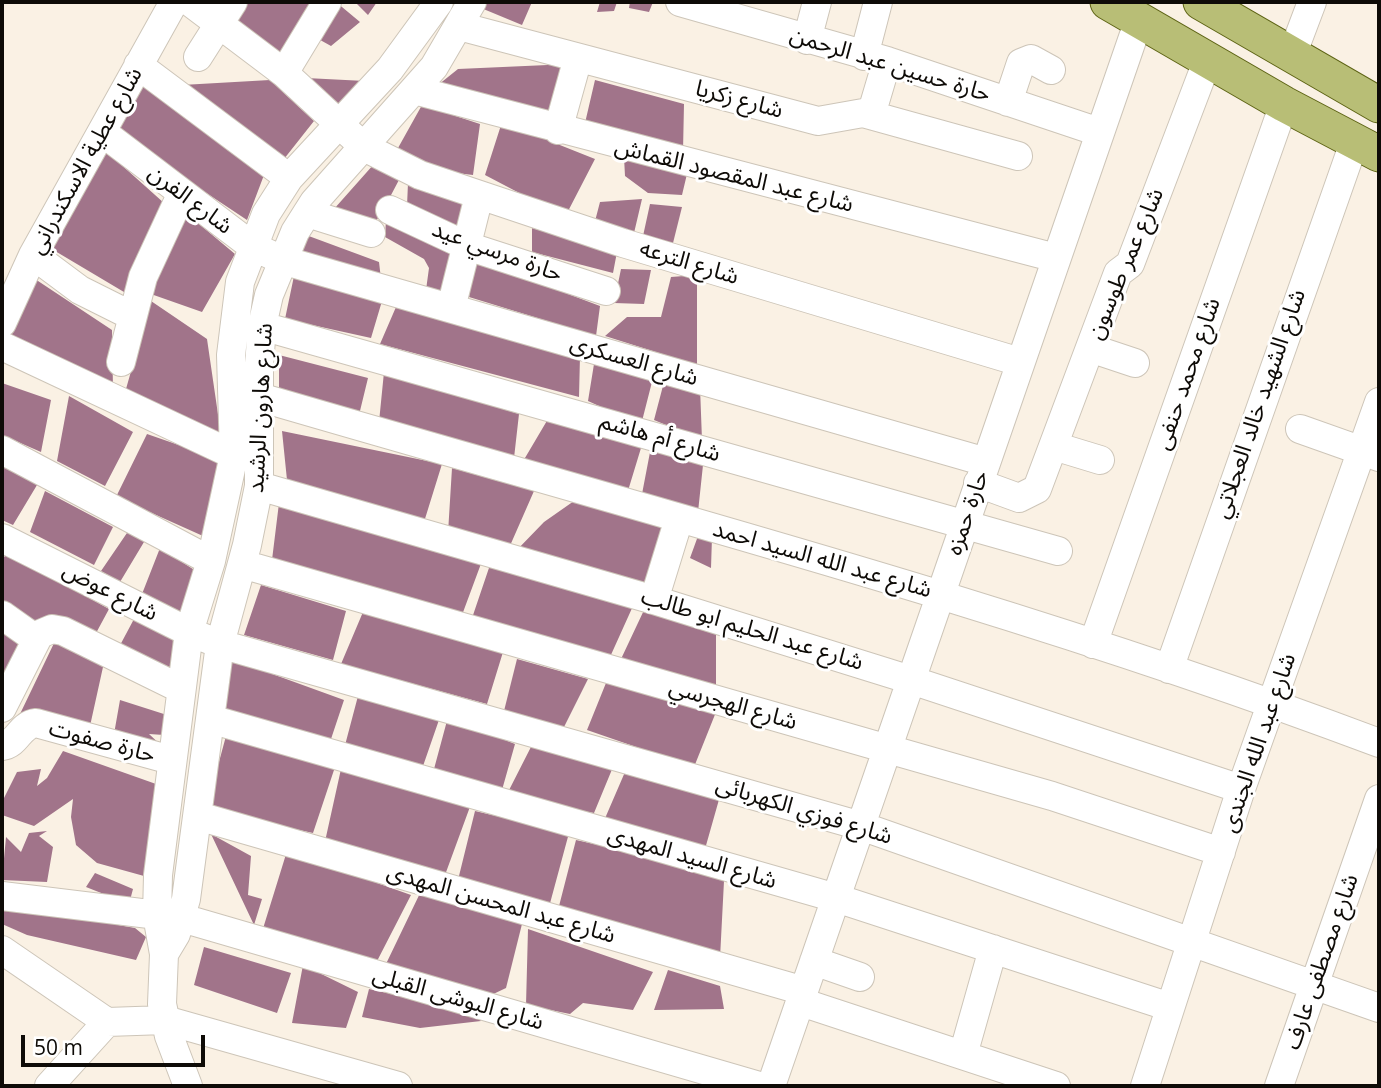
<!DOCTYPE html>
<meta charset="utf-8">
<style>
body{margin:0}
#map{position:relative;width:1381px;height:1088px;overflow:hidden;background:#faf1e4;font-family:"Open Sans",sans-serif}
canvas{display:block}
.frame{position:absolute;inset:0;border:4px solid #0e0b07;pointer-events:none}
.scale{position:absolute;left:21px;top:1035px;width:184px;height:32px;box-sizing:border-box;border:4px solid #0e0b07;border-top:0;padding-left:9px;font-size:21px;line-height:24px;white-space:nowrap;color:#0e0b07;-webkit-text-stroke:5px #fff;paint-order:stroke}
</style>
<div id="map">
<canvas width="1381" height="1088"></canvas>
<div class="frame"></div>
<div class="scale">50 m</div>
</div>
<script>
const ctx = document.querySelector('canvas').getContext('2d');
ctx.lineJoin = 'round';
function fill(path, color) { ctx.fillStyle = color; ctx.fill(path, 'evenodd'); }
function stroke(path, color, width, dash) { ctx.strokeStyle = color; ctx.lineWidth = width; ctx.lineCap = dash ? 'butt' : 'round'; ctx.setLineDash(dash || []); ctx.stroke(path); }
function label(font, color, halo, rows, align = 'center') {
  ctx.font = font + ' "Open Sans","Noto Sans Arabic",sans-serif'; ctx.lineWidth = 6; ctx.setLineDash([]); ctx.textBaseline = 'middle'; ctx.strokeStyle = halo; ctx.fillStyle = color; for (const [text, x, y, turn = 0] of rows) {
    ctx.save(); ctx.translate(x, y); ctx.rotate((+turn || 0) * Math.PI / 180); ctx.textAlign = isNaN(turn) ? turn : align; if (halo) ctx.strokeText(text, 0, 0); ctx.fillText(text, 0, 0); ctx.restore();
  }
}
fill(new Path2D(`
 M242,2H318L283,61L228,24Z
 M336,2L360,22L331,46L313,36Z
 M355,2H377L368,15Z
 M483,2H532L522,25L481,8Z
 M600,2H617L614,11L597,12Z
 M630,2H653L649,12L629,8Z
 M570,64L553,119L438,85L458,69Z
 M306,78L365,81L336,109Z
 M270,80L314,121L284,159L182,85Z
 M595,80L684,104L683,151L585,123Z
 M143,84L264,175L247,220L113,131Z
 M422,105L480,124L473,175L440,171L398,148Z
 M502,122L595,159L565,217L485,175Z
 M107,152L164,203L129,295L50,248Z
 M624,157L687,174L682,195L648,193L625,176Z
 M374,164L400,178L380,216L373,224L334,209Z
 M408,183L470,205L462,228L407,206Z
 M642,199L634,233L594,225L600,202Z
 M650,204L682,207L673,243L643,236Z
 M186,213L235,254L202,312L148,293Z
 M386,220L457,252L445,296L426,290L429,268L424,259L385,237Z
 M532,228L617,252L613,273L532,252Z
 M306,235L379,262L381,279L299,255Z
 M475,259L600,306L596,336L469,297Z
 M621,269L651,270L644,304L614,303Z
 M697,275V365L605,336L627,317H661L671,277Z
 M294,276L382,301L371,338L285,319Z
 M35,279L112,330L113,390L4,336Z
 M151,301L207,339L221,435L124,396Z
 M396,307L580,356L579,397L380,344Z
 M279,355L368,378L359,415L279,391Z
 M594,364L653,378L641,425L588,401Z
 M384,372L519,414L514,458L378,432Z
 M664,382L700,387L702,440L654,420Z
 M2,383L51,400L41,452L2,435Z
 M69,396L133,432L105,486L57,461Z
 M548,419L641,448L627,494L522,463Z
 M282,431L442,464L424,522L287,480Z
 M147,434L222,460L203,536L116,497Z
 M651,447L703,465L698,512L642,494Z
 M2,463L37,485L13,525L2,520Z
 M452,468L534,491L509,548L448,533Z
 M45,491L113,527L94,565L30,532Z
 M574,501L663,528L649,584L514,553L544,522Z
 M279,503L482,561L462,615L272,560Z
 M129,530L144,542L120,582L101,571Z
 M698,536L712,537L711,568L690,558Z
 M160,548L196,571L183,616L142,594Z
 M8,553L109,609L95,635L31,619L2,604V559Z
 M492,559L633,606L610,657L470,624Z
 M261,585L346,611L333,660L244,635Z
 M645,608L716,631V691L621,659Z
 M363,612L503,652L487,704L341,664Z
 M134,619L179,642L174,672L118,649Z
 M2,624L24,639L7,679L2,674Z
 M56,639L103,667L90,726L20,714Z
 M231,659L344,700L330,742L220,715Z
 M517,659L588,679L564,727L504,711Z
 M608,678L716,712L694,767L587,730Z
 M358,696L440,717L423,766L344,749Z
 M120,700L167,715L164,735L149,734L165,749L114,734Z
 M448,717L515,744L502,790L434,769Z
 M226,736L335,767L313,833L206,810Z
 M533,743L613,767L594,813L505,798Z
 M63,751L156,784L144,876L97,863L76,845L71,817L73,799L34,826L2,815V802L17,772L41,769L37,786L47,778Z
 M341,769L471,804L445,875L324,846Z
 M625,772L720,796L705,849L603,823Z
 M475,811L569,833L549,907L457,884Z
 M47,831L39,836L53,847L47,882L2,880L6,837L21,852L29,833Z
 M211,834L251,856L248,895L262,899L254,925Z
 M576,840L684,864L724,881L720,958L558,910Z
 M287,851L411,895L375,965L261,935Z
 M95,873L133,889L129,904L86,887Z
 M423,887L522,924L506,988L487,997L385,966Z
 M2,904L135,928L146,937L136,960L27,935L2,924Z
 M528,929L653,972L633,1010L583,1003L570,1014L526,1005Z
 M204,947L291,973L277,1013L194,985Z
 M303,965L358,992L346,1028L292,1023Z
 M668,970L720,986L724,1009L654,1010Z
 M369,989L474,1012L481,1021L420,1028L362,1017Z`), '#a1748a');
const minor = new Path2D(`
 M190,2L284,73L364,147L420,175L623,243L1020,362
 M680,2L887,61L1099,132
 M459,26L818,121L863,113L1018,156
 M807,40L817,2
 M1292,55L1312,2
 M864,56L878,2
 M198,57L233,2
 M138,65L289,178
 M284,73L327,2
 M414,90L1056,258
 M1008,102L1021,63L1031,59L1051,70
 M871,115L887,61
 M558,130L578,58
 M102,132L252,246L282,260L986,462
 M390,210L467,246L606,291
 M307,213L371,233
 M33,255L80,290L132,316
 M451,308L479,196
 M2,323L33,255L174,2
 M262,326L1058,551
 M2,346L234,455
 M1090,348L1135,363
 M121,362L143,277L181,195
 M259,397C634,507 1013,605 1379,743
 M1300,429L1379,457
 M1054,446L1100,460
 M2,450L211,561
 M978,483L1019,498L1037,489L1118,273L1130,264L1208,59
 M259,486L654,600L911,680L1241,789
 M2,538L189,632L220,644L861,826L1379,1008
 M242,564L1052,796L1221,852
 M654,600L679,519
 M2,615L33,637L52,629L63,631L181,689
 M1093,644L1284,104
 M1169,669L1355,140
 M2,708L38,637
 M210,719L836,898L1170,1007
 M2,746C18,744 19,725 36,723L171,760
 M198,816L804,991
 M2,896L182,918L759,1086
 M2,950L107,1022L165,1020L398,1086
 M164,954L176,934L186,899L220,644L247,545L259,486V366L262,326L269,295L295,232L314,202L434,67L472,2
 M814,961L860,977
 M801,1002L1056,1086
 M963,1055L993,949
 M49,1086L107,1022
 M188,1086L169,1036L162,1004L164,954L157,915L158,875L189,632L211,561L234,455L231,355L240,282L266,214L289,178L390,69L439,2
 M771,1086L1139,20
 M1145,1086L1241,789L1379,402
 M1279,1086L1379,799`);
const major = new Path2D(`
 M1108,2L1284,104L1379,154
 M1201,2L1379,105`);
stroke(minor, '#cdc5b8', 30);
stroke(major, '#5d6314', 37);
stroke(minor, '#fff', 28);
stroke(major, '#b8be76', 35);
label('23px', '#0e0b07', '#fff', [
 ["حارة حسين عبد الرحمن",890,65,17],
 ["شارع زكريا",739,100,15],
 ["شارع عطية الاسكندراني",86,161,-61],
 ["شارع عبد المقصود القماش",734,176,14],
 ["شارع الفرن",190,200,37],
 ["حارة مرسي عيد",497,252,20],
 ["شارع الترعه",689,263,17],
 ["شارع عمر طوسون",1126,264,-67],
 ["شارع العسكرى",634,361,16],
 ["شارع محمد حنفى",1188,374,-71],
 ["شارع الشهيد خالد العجلاتي",1260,404,-71],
 ["شارع هارون الرشيد",261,408,-87],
 ["شارع أم هاشم",660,438,16],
 ["حارة حمزه",968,513,-71],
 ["شارع عبد الله السيد احمد",822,560,16],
 ["شارع عوض",110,592,27],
 ["شارع عبد الحليم ابو طالب",752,630,17],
 ["شارع الهجرسي",733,705,16],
 ["حارة صفوت",102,742,15],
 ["شارع عبد الله الجندى",1259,743,-71],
 ["شارع فوزي الكهربائى",804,811,17],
 ["شارع السيد المهدى",692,858,16],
 ["شارع عبد المحسن المهدى",501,904,16],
 ["شارع مصطفى عارف",1322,962,-71],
 ["شارع البوشى القبلى",458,999,16]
]);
</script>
